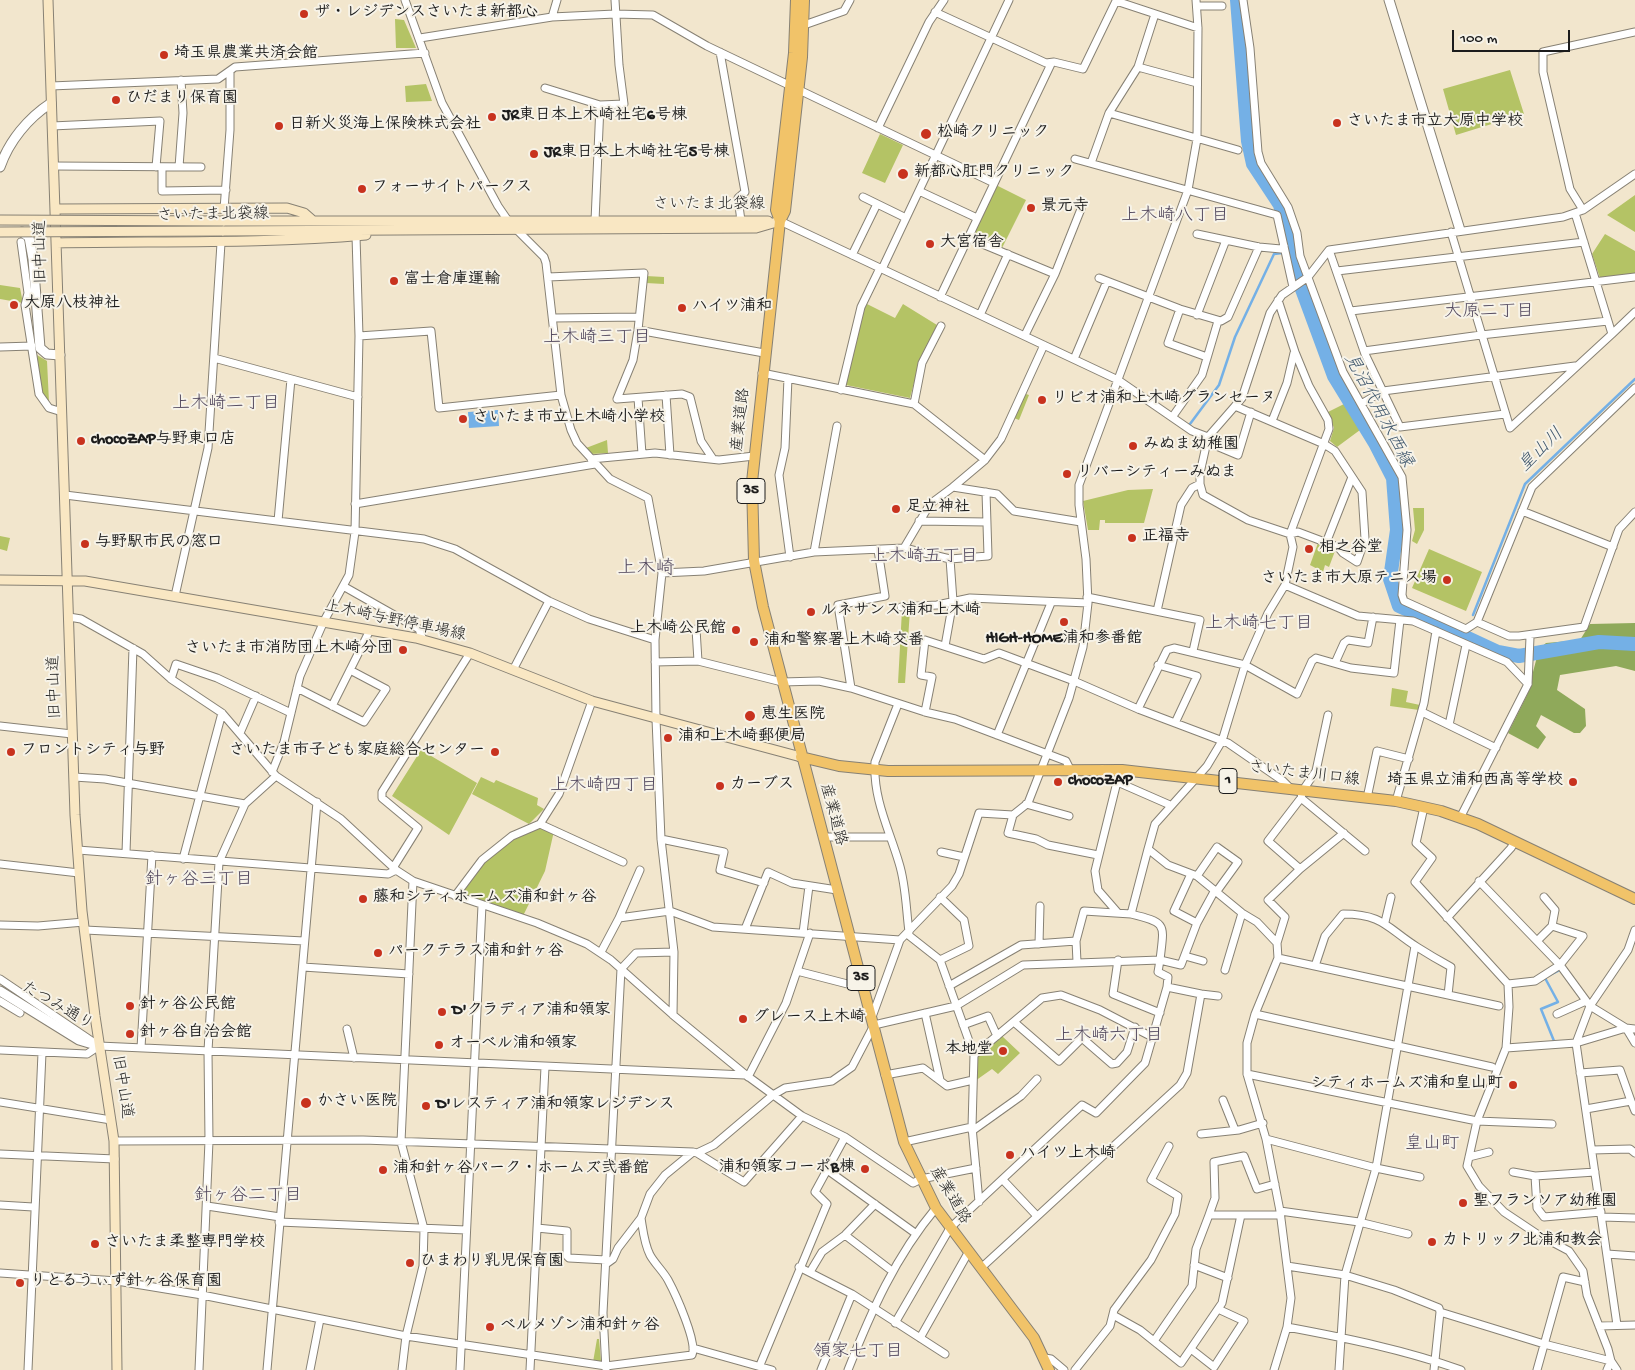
<!DOCTYPE html>
<meta charset="utf-8">
<style>
body{margin:0}
#map{position:relative;width:1635px;height:1370px;overflow:hidden;background:#f2e6cd;font-family:"Gochi Hand",sans-serif}
canvas{display:block}
.scale{position:absolute;left:1452px;top:30px;width:118px;height:22px;box-sizing:border-box;border:2px solid #1c1c1c;border-top:0;padding-left:6px;font-size:15px;line-height:18px;white-space:nowrap;color:#1c1c1c;-webkit-text-stroke:4px #f7f3e8;paint-order:stroke}
</style>
<div id="map">
<canvas width="1635" height="1370"></canvas>
<div class="scale">100 m</div>
</div>
<script>
const ctx = document.querySelector('canvas').getContext('2d');
ctx.lineJoin = 'round';
function fill(path, color) { ctx.fillStyle = color; ctx.fill(path, 'evenodd'); }
function stroke(path, color, width, dash) { ctx.strokeStyle = color; ctx.lineWidth = width; ctx.lineCap = dash ? 'butt' : 'round'; ctx.setLineDash(dash || []); ctx.stroke(path); }
function label(font, color, halo, rows, align = 'center') {
  ctx.font = font + ' "Gochi Hand","Klee One",sans-serif'; ctx.lineWidth = 4; ctx.setLineDash([]); ctx.textBaseline = 'middle'; ctx.strokeStyle = halo; ctx.fillStyle = color; for (const [text, x, y, turn = 0] of rows) {
    ctx.save(); ctx.translate(x, y); ctx.rotate((+turn || 0) * Math.PI / 180); ctx.textAlign = isNaN(turn) ? turn : align; if (halo) ctx.strokeText(text, 0, 0); ctx.fillText(text, 0, 0); ctx.restore();
  }
}
fill(new Path2D(`
 M395,19L404,20L416,48H396Z
 M1510,70L1524,114L1456,135L1443,89Z
 M426,84L432,101L406,102L405,86Z
 M880,134L903,145L885,183L862,173Z
 M996,185L1026,200L1002,248L973,238L972,235Z
 M1635,195V232L1607,215Z
 M1605,234L1635,251V274L1600,278L1592,254Z
 M646,276L664,277V284L646,283Z
 M0,285L20,288L23,303L0,299Z
 M865,303L895,318L903,304L937,325L920,360L910,398L846,385Z
 M37,355L47,361L49,402L42,392Z
 M1023,393L1029,395L1019,420L1014,418Z
 M1344,404L1360,430L1337,447L1330,441L1334,428L1328,412Z
 M607,440L608,453L591,454L586,448Z
 M1153,489L1144,523H1105V520H1100L1099,530H1088L1083,501L1128,490Z
 M1413,508H1424V530L1417,544L1412,541L1415,530Z
 M0,536L10,538L7,551L0,549Z
 M1318,543L1334,548L1335,551L1329,567L1325,565L1323,572L1310,565Z
 M1429,549L1482,572L1466,611L1412,588Z
 M902,610H910L905,683H898Z
 M1392,688L1408,691L1406,702L1420,705L1419,710L1390,706Z
 M421,750L477,783L449,835L392,796Z
 M481,777L494,783L496,780L538,798L537,805L544,809L529,824L472,794Z
 M540,824L554,831L545,871L522,918L455,896C483,858 496,843 540,824Z
 M1002,1036L1020,1053L998,1074L992,1069L975,1081L977,1057Z
 M597,1339H599L601,1361L599,1363L593,1362Z`), '#b4c365');
fill(new Path2D(`
 M1635,623V671L1616,666L1560,675L1557,690L1585,709L1586,726L1580,733H1574L1541,715L1536,726L1546,737L1538,749L1508,733L1527,695L1539,649L1546,643L1580,640L1590,624Z`), '#8fa95a');
fill(new Path2D(`
 M498,410L499,426L469,428L468,412Z`), '#74b0e6');
stroke(new Path2D(`
 M1190,424L1219,385L1235,337L1274,254L1291,252
 M1473,615L1525,484L1635,379
 M1550,975L1560,970
 M1545,978L1558,1002L1541,1009L1554,1041`), '#74b0e6', 2.5);
stroke(new Path2D(`
 M1237,0L1248,141L1253,164L1280,205L1296,273L1334,376L1375,443L1393,478L1397,530L1390,579L1399,606L1498,652L1519,656L1599,642L1635,644`), '#74b0e6', 14);
const minor = new Path2D(`
 M405,0L442,103L498,206L509,222L544,257L546,263L561,395L571,430L577,443L610,479L648,498L662,573L655,640L656,719L661,839L674,952L673,1015
 M1243,0L1250,48L1258,152L1261,163L1288,207L1297,233L1300,256L1343,372L1402,477L1407,530L1402,595L1404,601L1466,629L1477,622
 M1197,6H1222
 M935,12L1046,63L1054,62L1083,69L1116,1L1198,28
 M552,17L557,0
 M804,25L844,11L850,0
 M420,38L552,17L615,14L653,15L707,46L994,183
 M720,52L745,192L738,198L741,221
 M1138,67L1197,83
 M51,86L218,79L235,67L425,53
 M545,88L600,105L624,104L619,65L615,0
 M1109,113L1238,150
 M52,126L160,121L156,167
 M878,128L929,22L944,0
 M1075,159L1277,215L1293,287
 M1091,163L1109,113L1138,67L1155,14
 M54,166L201,167
 M162,167V191L226,190
 M179,167L183,113L181,80
 M919,191L977,218
 M863,197L906,218
 M224,209L230,130V71
 M1583,210L1570,189L1543,72V52L1635,32
 M595,221L600,105
 M780,221L1118,380L1192,431L1208,437
 M1451,232L1510,428L1612,334L1575,213
 M1197,234L1259,247L1281,249L1284,246
 M968,238L1055,274L1025,335
 M21,242L28,293L25,305L39,394L49,408L62,412
 M1329,250L1365,354L1400,427L1505,414
 M852,255L877,204
 M882,269L1009,0
 M1337,271L1584,242
 M1055,274L1081,209
 M548,277L644,273L638,330L764,353
 M1099,278L1180,309L1221,321L1228,317L1259,247
 M940,297L1051,64
 M1180,309L1168,343L1207,357
 M1351,311L1635,277
 M980,315L1008,254
 M1197,315L1226,240
 M553,318L639,317
 M638,330L633,360L617,399L682,394L690,397L701,441L713,459
 M1612,334L1635,312
 M359,336L431,331L439,408L561,395
 M0,347L32,346
 M1364,351L1481,335L1608,321
 M214,358L358,397
 M1074,359L1107,281
 M762,373L914,404L985,460
 M788,378L785,448L779,475L790,557
 M1635,388L1532,487L1477,622L1509,636H1519L1584,627L1619,529L1635,512
 M841,390L861,307L880,268
 M666,395L670,455
 M638,398L642,454
 M914,404L922,363L941,326
 M1361,404L1383,391L1575,366
 M1235,406L1324,444L1335,451L1362,492L1365,539L1357,562L1343,553L1338,547L1298,532L1290,534L1329,429L1328,420L1309,386L1295,352L1278,300
 M1173,416L1202,375L1218,321
 M1272,421L1287,383L1294,353
 M1207,442L1238,455L1251,412
 M591,459L655,453L719,460L754,456
 M953,487L985,460L1001,439L1044,345
 M65,495L424,539L455,549L549,601L589,619L655,640
 M355,504L595,464
 M1522,511L1613,547
 M278,521L291,379
 M919,521L986,522
 M1326,543L1352,477
 M904,548L930,504L953,487L997,494L1014,511L1081,522
 M814,552L837,426
 M662,573L704,571L814,552L904,548L950,559L988,556L986,492
 M1285,585L1358,616L1413,621L1507,662L1528,684
 M343,586L419,629L423,640
 M175,596L208,448L221,243
 M1087,597L1200,620L1193,651
 M901,607L937,605L970,598L1088,603
 M1157,611L1181,505L1192,488L1200,484
 M69,617L81,619L143,654L171,679L222,713L276,776L341,819L396,870L413,881L537,923L587,944L611,960L673,1015L746,1075L802,1116L845,1137L913,1183L921,1179L976,1168
 M696,629L698,661L782,682L819,681L851,688L925,712L955,719L1066,761L1070,769
 M945,646L953,601L950,559
 M655,662L698,661
 M1335,663L1344,643L1348,640L1368,643L1373,617
 M1158,665L1197,676L1175,723
 M513,670L549,601
 M171,679L176,664L217,678L291,713
 M297,688L364,722L386,689L350,670
 M851,688L838,605L885,596L878,550
 M898,704L875,762C873,799 889,829 899,863C906,885 906,909 909,932
 M332,706L370,630
 M1138,709L1167,650L1174,648L1245,665L1297,694L1312,661L1316,658L1351,668L1394,673L1400,620
 M925,712L932,677L921,675L925,640L984,659L999,653L1074,681L1138,709L1228,743L1283,781L1291,789
 M1422,712L1496,748
 M1449,725L1466,645
 M0,726L72,734
 M240,733L256,696
 M997,735L1051,603
 M1102,769L1106,777L1170,805
 M272,772L284,742L300,676L324,621L349,575L355,532L359,336L356,236
 M74,777L105,779L245,804
 M1117,782L1095,871L1098,890L1118,913
 M1301,798L1365,851
 M1367,798L1377,751L1409,759
 M1396,801L1424,703L1436,631
 M1026,804L1069,816
 M1424,807L1416,843L1432,858L1415,882L1508,984L1509,1007L1506,1048
 M1013,815L1008,833L1036,839L1048,845L1098,855
 M1460,818L1528,684L1530,637
 M540,824L623,862
 M823,837H889
 M661,839L724,852L720,870L764,883
 M1148,849L1131,914C1168,923 1164,924 1160,960L1181,965L1197,923L1215,890
 M78,850L388,874L396,870
 M941,852L964,857
 M126,853L133,648
 M183,859L222,713
 M0,864L79,873
 M393,868L418,828L382,798V792L470,653
 M1300,869L1268,841L1301,798L1303,790L1316,771L1328,715
 M1191,874L1174,911L1197,923
 M1197,876L1217,847L1238,862L1217,891
 M1479,881C1506,909 1533,937 1560,965L1583,936L1552,926L1537,941
 M455,896L482,860L512,836L540,824L559,794L592,701
 M1544,897L1555,910L1552,926
 M619,918L640,870
 M1447,918L1511,848L1515,841
 M1385,922L1391,897
 M0,925L38,926L84,922
 M745,929L768,872L792,883L837,890
 M85,930L304,941
 M803,933L809,886
 M907,934L940,960L974,1055L972,1127L979,1202
 M1277,943L1257,922L1242,913L1197,876L1168,865L1148,849L1155,824L1207,766L1222,741L1245,665L1268,613L1285,585L1293,547L1290,534L1248,520L1203,495L1200,484V473L1208,437L1242,398L1270,313L1282,295L1308,277L1329,250L1563,217L1583,210L1635,174
 M1039,944L1040,906
 M601,952L619,918L670,911L713,927L900,940
 M1185,956L1203,961
 M1278,958L1499,1006
 M940,960L969,946L964,920L940,897
 M1118,960L1113,994L1160,1013
 M1077,962L1076,941L1084,911L1131,914
 M1315,966L1325,936L1343,914C1383,914 1387,928 1417,947C1428,954 1440,961 1451,967L1448,995
 M303,967L409,974
 M1225,970L1242,913
 M797,971L863,988
 M0,979L99,1046L745,1075
 M1508,984L1535,981L1560,965L1590,1006L1628,950L1635,930
 M949,986L1021,945L1076,941
 M1201,994L1218,996
 M0,1001L20,1013
 M925,1013L940,1080
 M1255,1014L1492,1067
 M1557,1014L1586,1001
 M872,1017L900,940L952,886L959,874L979,813L1013,815L1028,803L1069,698L1083,647L1088,603L1086,559L1079,505V485L1188,190L1197,139L1198,28L1196,0
 M1014,1022L1059,1061L1082,1038L1112,1064L1117,1063L1127,1052L1135,1027
 M963,1025L988,1016L997,1036
 M347,1029L354,1058
 M141,1048L152,855
 M0,1050L87,1054L99,1046
 M974,1055L1042,998L1061,995L1100,1010L1154,1038
 M1580,1073L1620,1070L1631,1101L1586,1109
 M1247,1074L1477,1121L1552,1124
 M885,1075L923,1068L947,1086L973,1080
 M748,1077L786,1003L810,933
 M1223,1100L1235,1130
 M1631,1101L1635,1111
 M0,1102L111,1120
 M972,1131L1021,1096L1037,1079
 M1201,1134L1239,1130L1263,1123
 M1266,1139L1376,1168L1420,1177
 M114,1141L363,1140L693,1152
 M904,1142L972,1127
 M1592,1150L1630,1149L1635,1153
 M697,1153L744,1182L802,1116
 M0,1154L115,1159
 M1469,1157L1489,1152
 M826,1169L915,1233
 M1513,1172L1535,1176L1595,1172
 M1535,1176L1537,1208L1544,1217L1601,1212
 M1003,1180L1037,1216
 M1275,1184L1257,1189L1244,1156L1214,1162L1215,1198L1209,1215H1280
 M0,1205L33,1207
 M207,1206L280,1217
 M1280,1211L1359,1222L1408,1234
 M1602,1217L1635,1218
 M279,1222L466,1230
 M537,1228L567,1231V1256L569,1258L606,1260
 M845,1235L892,1271
 M1607,1254L1635,1256
 M606,1264L613,1259L618,1248L641,1218L650,1194L665,1175L693,1152L697,1153L714,1145L773,1095L785,1088L832,1081L852,1067L874,1025L956,1006L1023,965L1160,960L1158,972L1168,977L1167,987L1145,1063L1096,1113L1082,1105L950,1228L895,1323
 M1194,1265L1228,1278
 M1287,1266L1345,1275L1394,1290L1439,1308L1440,1312L1544,1344L1611,1361L1617,1370
 M799,1267L852,1294L945,1354
 M981,1268L1180,1085L1187,1073L1201,994L1167,987
 M810,1272L822,1252L845,1235L875,1204
 M0,1273L117,1281L202,1295L406,1336L606,1366L692,1355C698,1343 675,1293 668,1280C663,1271 655,1264 650,1255C644,1243 643,1230 641,1218
 M1113,1315L1140,1330L1181,1363L1222,1303L1241,1215
 M1617,1325L1576,1043L1590,1006L1626,1028L1635,1043
 M1599,1326L1635,1325
 M1287,1327C1346,1338 1405,1350 1461,1370
 M920,1338L968,1253
 M1154,1341L1192,1286L1196,1249L1209,1215
 M693,1348L772,1370
 M1191,1349L1214,1367L1244,1321L1218,1309
 M1045,1358L1051,1359L1064,1370
 M760,1365L827,1204L815,1192L845,1137
 M28,1370L42,1053
 M199,1370L209,1141L208,1051L219,862L245,804L276,776
 M267,1370L317,802
 M310,1370L320,1319
 M402,1370L406,1336L423,1266L424,1229L401,1142L413,881
 M460,1370L482,905
 M530,1370L545,1067
 M606,1370L603,1313L621,969L636,953L674,952
 M821,1370L852,1294
 M848,1370C871,1312 895,1257 936,1208
 M1075,1370L1110,1326L1114,1310L1151,1260L1175,1214L1178,1196L1151,1180L1169,1146
 M1274,1370L1287,1327L1291,1298L1280,1211L1266,1139L1247,1074V1043L1255,1014L1278,958L1277,943L1285,917L1268,900L1300,869L1344,833
 M1339,1370L1345,1275L1376,1168L1415,946
 M1434,1370L1440,1312
 M1537,1370L1563,1277L1585,1282
 M1607,1370L1611,1361L1608,1349L1587,1295L1583,1271L1569,1251L1537,1234L1504,1212L1479,1186L1467,1166L1477,1121L1506,1048L1576,1043L1626,1028L1635,1029`);
const tertiary = new Path2D(`
 M1389,0L1460,230
 M0,167C9,141 28,118 51,103
 M22,232L29,237L33,259L40,348L47,354L60,355
 M0,991L79,1040L99,1046`);
const secondary = new Path2D(`
 M48,0L75,815L82,911L95,1016L114,1141L117,1370
 M56,209L287,208L304,213L312,220
 M223,221H768
 M222,231L756,228L780,221
 M57,243C160,241 263,244 366,235
 M0,580L85,581L416,638L470,653L592,701L801,757`);
const primary = new Path2D(`
 M804,0L802,57L785,211L780,221L752,482L754,561L763,607L904,1142L936,1208L1034,1338L1049,1370
 M780,221L776,210L794,53L796,0
 M801,757L839,766L888,771L1122,770L1396,801L1441,811L1478,824L1635,899`);
stroke(minor, '#878174', 9);
stroke(tertiary, '#878174', 11);
stroke(secondary, '#878174', 11);
stroke(primary, '#878174', 12);
stroke(minor, '#fff', 7);
stroke(tertiary, '#fff', 9);
stroke(secondary, '#f9e7c3', 9);
stroke(primary, '#f1c369', 10);
const secondaryBridge = new Path2D(`
 M0,220L223,221
 M0,232L222,231`);
stroke(secondaryBridge, '#878174', 11, []);
stroke(secondaryBridge, '#f9e7c3', 9);
for (const [x, y, r, color] of [
 [304,14,5,"#c8321e"],
 [164,55,5,"#c8321e"],
 [116,100,5,"#c8321e"],
 [492,117,5,"#c8321e"],
 [1337,123,5,"#c8321e"],
 [279,126,5,"#c8321e"],
 [926,134,6,"#c8321e"],
 [534,154,5,"#c8321e"],
 [903,174,6,"#c8321e"],
 [362,189,5,"#c8321e"],
 [1031,208,5,"#c8321e"],
 [930,244,5,"#c8321e"],
 [394,281,5,"#c8321e"],
 [14,305,5,"#c8321e"],
 [682,308,5,"#c8321e"],
 [1042,400,5,"#c8321e"],
 [463,419,5,"#c8321e"],
 [81,441,5,"#c8321e"],
 [1133,446,5,"#c8321e"],
 [1067,474,5,"#c8321e"],
 [896,509,5,"#c8321e"],
 [1132,538,5,"#c8321e"],
 [85,544,5,"#c8321e"],
 [1309,549,5,"#c8321e"],
 [1447,580,5,"#c8321e"],
 [811,612,5,"#c8321e"],
 [1064,622,5,"#c8321e"],
 [736,630,5,"#c8321e"],
 [754,642,5,"#c8321e"],
 [403,650,5,"#c8321e"],
 [750,716,6,"#c8321e"],
 [668,738,5,"#c8321e"],
 [11,752,5,"#c8321e"],
 [495,752,5,"#c8321e"],
 [1058,782,5,"#c8321e"],
 [1573,782,5,"#c8321e"],
 [720,786,5,"#c8321e"],
 [363,899,5,"#c8321e"],
 [378,953,5,"#c8321e"],
 [130,1006,5,"#c8321e"],
 [442,1012,5,"#c8321e"],
 [743,1019,5,"#c8321e"],
 [130,1034,5,"#c8321e"],
 [439,1045,5,"#c8321e"],
 [1003,1051,5,"#c8321e"],
 [1513,1085,5,"#c8321e"],
 [306,1103,6,"#c8321e"],
 [426,1106,5,"#c8321e"],
 [1010,1155,5,"#c8321e"],
 [865,1169,5,"#c8321e"],
 [383,1170,5,"#c8321e"],
 [1463,1203,5,"#c8321e"],
 [1432,1242,5,"#c8321e"],
 [95,1244,5,"#c8321e"],
 [410,1263,5,"#c8321e"],
 [20,1283,5,"#c8321e"],
 [490,1327,5,"#c8321e"]
]) { const dot = new Path2D(); dot.arc(x, y, r, 0, 2 * Math.PI); ctx.fillStyle = color; ctx.fill(dot); stroke(dot, '#f7f3e8', 2); }
for (const [x, y, w] of [
 [751,491,28],
 [1228,781,18],
 [861,978,28]
]) { const box = new Path2D(); box.roundRect(x - w / 2, y - 12.5, w, 25, 4); ctx.fillStyle = '#f7f3e8'; ctx.fill(box); stroke(box, '#1c1c1c', 1); }
label('bold 15px', '#1c1c1c', null, [
 ["35",751,491],
 ["1",1228,781],
 ["35",861,978]
]);
label('bold 16px', '#1c1c1c', '#f7f3e8', [
 ["ザ・レジデンスさいたま新都心",314,14],
 ["埼玉県農業共済会館",174,55],
 ["ひだまり保育園",126,100],
 ["JR東日本上木崎社宅6号棟",502,117],
 ["さいたま市立大原中学校",1347,123],
 ["日新火災海上保険株式会社",289,126],
 ["松崎クリニック",937,134],
 ["JR東日本上木崎社宅5号棟",544,154],
 ["新都心肛門クリニック",914,174],
 ["フォーサイトパークス",372,189],
 ["景元寺",1041,208],
 ["大宮宿舎",940,244],
 ["富士倉庫運輸",404,281],
 ["大原八枝神社",24,305],
 ["ハイツ浦和",692,308],
 ["リビオ浦和上木崎グランセーヌ",1052,400],
 ["さいたま市立上木崎小学校",473,419],
 ["chocoZAP与野東口店",91,441],
 ["みぬま幼稚園",1143,446],
 ["リバーシティーみぬま",1077,474],
 ["足立神社",906,509],
 ["正福寺",1142,538],
 ["与野駅市民の窓口",95,544],
 ["相之谷堂",1319,549],
 ["さいたま市大原テニス場",1437,580,"right"],
 ["ルネサンス浦和上木崎",821,612],
 ["上木崎公民館",726,630,"right"],
 ["HIGH-HOME浦和参番館",1064,640,"center"],
 ["浦和警察署上木崎交番",764,642],
 ["さいたま市消防団上木崎分団",393,650,"right"],
 ["恵生医院",761,716],
 ["浦和上木崎郵便局",678,738],
 ["フロントシティ与野",21,752],
 ["さいたま市子ども家庭総合センター",485,752,"right"],
 ["chocoZAP",1068,782],
 ["埼玉県立浦和西高等学校",1563,782,"right"],
 ["カーブス",730,786],
 ["藤和シティホームズ浦和針ヶ谷",373,899],
 ["パークテラス浦和針ヶ谷",388,953],
 ["針ヶ谷公民館",140,1006],
 ["D'クラディア浦和領家",452,1012],
 ["グレース上木崎",753,1019],
 ["針ヶ谷自治会館",140,1034],
 ["オーベル浦和領家",449,1045],
 ["本地堂",993,1051,"right"],
 ["シティホームズ浦和皇山町",1503,1085,"right"],
 ["かさい医院",317,1103],
 ["D'レスティア浦和領家レジデンス",436,1106],
 ["ハイツ上木崎",1020,1155],
 ["浦和領家コーポB棟",855,1169,"right"],
 ["浦和針ヶ谷パーク・ホームズ弐番館",393,1170],
 ["聖フランソア幼稚園",1473,1203],
 ["カトリック北浦和教会",1442,1242],
 ["さいたま柔整専門学校",105,1244],
 ["ひまわり乳児保育園",420,1263],
 ["りとるうぃず針ヶ谷保育園",30,1283],
 ["ベルメゾン浦和針ヶ谷",500,1327]
], 'left');
label('16px', '#1c1c1c', '#f7f3e8', [
 ["さいたま北袋線",709,206],
 ["さいたま北袋線",213,216,-1],
 ["旧中山道",42,252,-91],
 ["産業道路",742,420,-84],
 ["上木崎与野停車場線",395,622,12],
 ["旧中山道",56,687,-92],
 ["さいたま川口線",1304,775,7],
 ["産業道路",832,815,75],
 ["たつみ通り",57,1007,30],
 ["旧中山道",121,1087,81],
 ["産業道路",949,1196,59]
]);
label('18px', '#52485e', '#f7f3e8', [
 ["上木崎八丁目",1175,217],
 ["大原二丁目",1489,313],
 ["上木崎三丁目",597,339],
 ["上木崎二丁目",226,405],
 ["上木崎五丁目",924,558],
 ["上木崎七丁目",1259,625],
 ["上木崎四丁目",604,787],
 ["針ヶ谷三丁目",199,881],
 ["上木崎六丁目",1109,1037],
 ["皇山町",1432,1145],
 ["針ヶ谷二丁目",248,1197],
 ["領家七丁目",858,1353]
]);
label('italic 18px', '#3f576d', '#f7f3e8', [
 ["見沼代用水西縁",1377,411,62],
 ["皇山川",1542,451,-44]
]);
label('19px', '#52485e', '#f7f3e8', [
 ["上木崎",646,570]
]);
</script>
